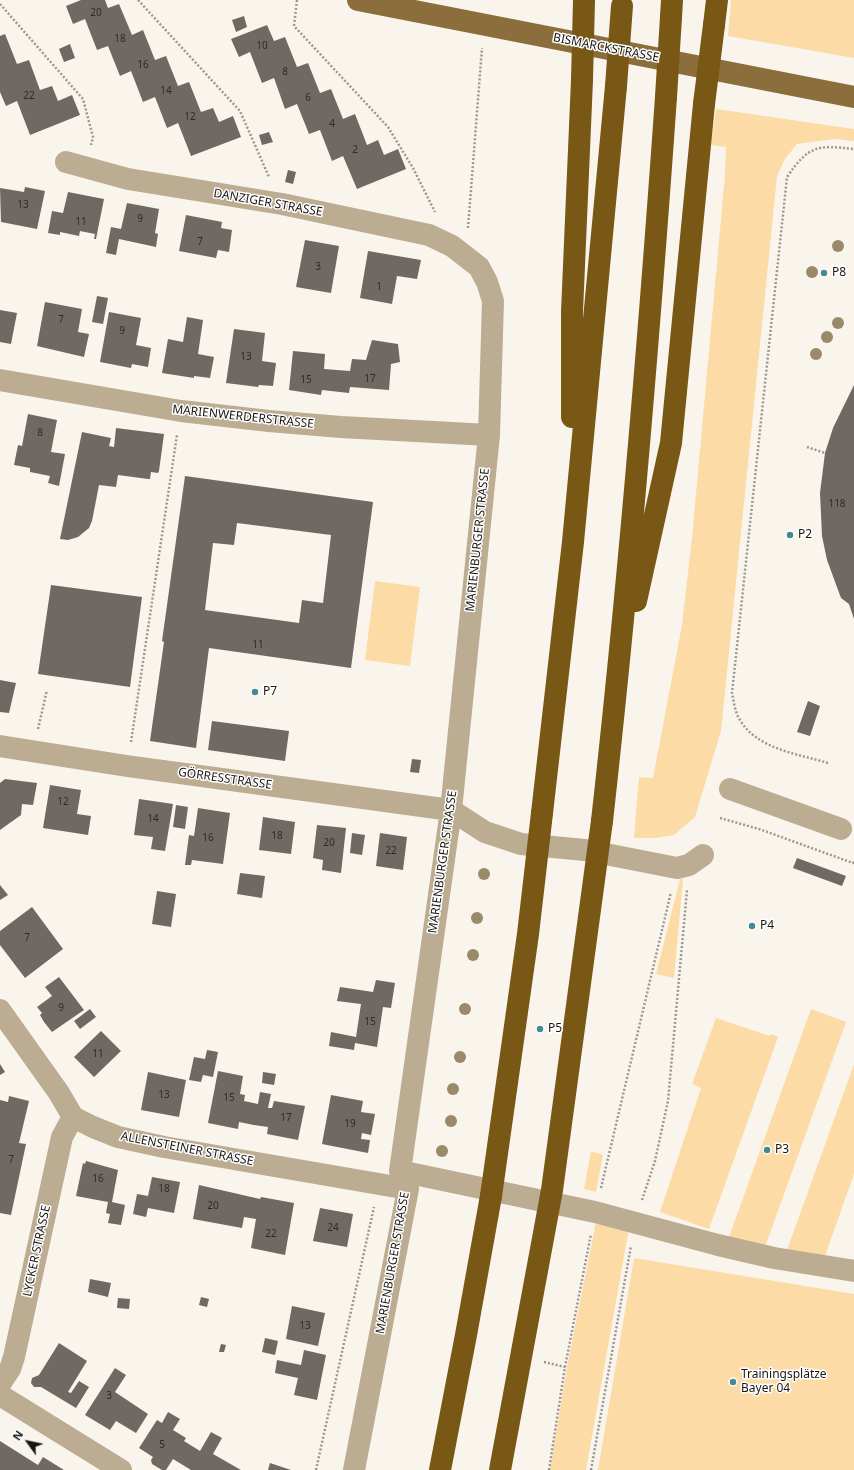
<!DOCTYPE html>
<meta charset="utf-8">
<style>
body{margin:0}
#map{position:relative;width:854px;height:1470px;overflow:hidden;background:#faf5ec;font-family:"Noto Sans",sans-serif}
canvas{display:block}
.north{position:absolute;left:8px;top:1422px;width:40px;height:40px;-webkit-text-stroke:3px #fff;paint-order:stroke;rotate:303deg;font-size:11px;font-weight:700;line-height:16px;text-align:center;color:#181613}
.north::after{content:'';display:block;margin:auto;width:14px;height:18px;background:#181613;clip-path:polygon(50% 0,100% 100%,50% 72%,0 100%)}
</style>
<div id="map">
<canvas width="854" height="1470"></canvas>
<div class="north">N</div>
</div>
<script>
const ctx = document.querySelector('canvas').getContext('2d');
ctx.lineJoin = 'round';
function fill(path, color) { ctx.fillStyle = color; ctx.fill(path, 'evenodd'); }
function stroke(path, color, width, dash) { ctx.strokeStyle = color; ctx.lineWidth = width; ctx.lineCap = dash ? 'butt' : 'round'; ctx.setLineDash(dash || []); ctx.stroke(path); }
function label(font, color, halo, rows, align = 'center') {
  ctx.font = font + ' "Noto Sans",sans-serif'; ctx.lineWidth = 3; ctx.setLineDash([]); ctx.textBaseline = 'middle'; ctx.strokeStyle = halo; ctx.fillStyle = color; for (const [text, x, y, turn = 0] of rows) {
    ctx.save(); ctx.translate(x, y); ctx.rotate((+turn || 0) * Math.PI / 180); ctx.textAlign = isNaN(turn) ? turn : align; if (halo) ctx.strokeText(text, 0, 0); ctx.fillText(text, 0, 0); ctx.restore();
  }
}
fill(new Path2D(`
 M731,0H854V58L728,36Z
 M716,109L854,129V141L834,139L797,144L785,159L777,176L721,731L695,817L674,835L655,838H634L639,777L653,778L682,625L692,538L725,175L726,147L711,145Z
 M375,581L420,587L410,666L365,660Z
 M680,879H683L674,978L656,974Z
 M811,1009L846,1022L765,1247L729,1237Z
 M716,1018L770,1036L771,1034L778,1037L709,1229L660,1212L701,1088L692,1084Z
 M854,1064V1174L825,1256L787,1250Z
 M591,1151L603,1155L596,1192L584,1189Z
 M596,1222L629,1228L586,1470H550L567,1367Z
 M634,1258L854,1294V1470H598Z`), '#fcdba6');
fill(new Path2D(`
 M81,0H105L108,8L119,4L132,35L143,30L155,60L166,56L178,86L189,82L201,112L213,108L219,122L233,116L241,137L191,156L178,123L167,128L155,97L143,102L131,71L120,76L108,46L97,50L85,19L73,24L66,6Z
 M244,16L247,27L236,32L232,20Z
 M267,25L274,41L285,37L297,67L308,63L320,93L331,89L343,119L355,114L367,145L378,140L384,155L398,149L406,169L357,189L343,156L332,161L320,130L309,134L297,104L285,109L274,78L262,83L250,52L239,57L231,39Z
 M5,34L17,64L29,60L40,90L52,86L58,101L72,95L80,115L30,135L17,101L6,106L0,92V36Z
 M70,44L75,58L64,62L59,49Z
 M269,132L273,142L262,145L259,135Z
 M288,170L296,172L293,184L285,182Z
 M25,187L45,191L37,229L1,222L0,188L24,192Z
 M68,192L104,199L96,239H94L95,234L80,231L79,236L60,232V235L48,233L52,211L63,213Z
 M127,203L159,209L155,233L158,234L156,247L119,239L116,255L106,253L111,227L121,229Z
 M186,215L222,222L221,228L232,230L229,252L218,250L216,258L179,251Z
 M305,240L339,246L331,293L296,287Z
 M368,251L421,260L417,279L397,276L392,304L360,298Z
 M97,296L108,298L103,324L92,322Z
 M45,302L82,309L78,332L89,334L84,357L37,346Z
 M0,310L17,313L11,344L0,342Z
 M109,312L141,318L136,345L151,348L148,367L132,364L131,368L100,362Z
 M187,317L203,320L198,354L214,357L210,378L194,376V378L162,373L168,339L183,342Z
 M234,329L265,333L262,361L276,363L273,386L259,385L258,387L226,383Z
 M372,340L398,344L400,362L391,364L389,390L350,387L349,393L322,390L321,395L289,390L293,351L325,354L324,369L350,371L352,359L366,360Z
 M854,385V619L849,604L841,598L827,560L822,536L820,493L825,453L833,428Z
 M28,414L57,420L51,452L65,454L59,486L48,483L50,476L30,472V468L14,465L18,445L22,446Z
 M116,428L164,434L159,471L158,473L151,472L150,479H148L118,475L116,487L99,485L92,521L89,528L78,537L68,540L60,539L82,432L111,438L109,446L114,447Z
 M185,476L373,502L351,668L209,648L196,748L150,741L164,642L162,641ZM237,523L331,535L323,603L302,600L299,623L205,610L213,543L234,545Z
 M51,585L142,597L130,687L38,674Z
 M0,680L16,683L9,713L0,712Z
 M808,701L820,706L810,736L797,732Z
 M212,721L289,731L285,761L208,750Z
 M412,759L421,760L419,773L410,772Z
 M5,779L37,783L33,805L22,804L21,815L0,830V783Z
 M50,785L81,790L77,814L91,816L88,835L43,828Z
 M139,799L173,804L165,851L151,849L153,837L134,835Z
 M176,805L188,807L185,829L173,827Z
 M198,808L230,813L223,864L192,860L191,865H185L189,835L194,836Z
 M263,817L295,822L291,854L259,850Z
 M317,825L346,828L341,873L322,870L323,860L313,858Z
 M352,833L365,835L362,855L350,853Z
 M380,833L407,837L403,870L376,866Z
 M797,858L846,876L842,886L793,868Z
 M240,873L265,876L262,898L237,894Z
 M0,885L8,895L0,900Z
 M157,891L176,894L171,927L152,924Z
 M32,907L63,949L25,978L0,945V931Z
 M59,977L84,1010L52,1032L44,1022L40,1015L42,1013L37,1007L52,996L45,987Z
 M376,980L395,983L391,1008L383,1007L377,1047L355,1043L354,1050L329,1046L331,1032L356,1037L361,1004L337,1001L340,987L373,992Z
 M90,1009L96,1017L80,1029L74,1021Z
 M101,1031L121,1051L94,1077L74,1057Z
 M207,1050L218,1052L213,1077L203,1075L201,1082L189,1080L194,1057L205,1059Z
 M0,1064L5,1072L0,1075Z
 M218,1071L243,1076L240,1094L245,1095L244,1101L258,1104L260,1092L271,1094L268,1108H272L274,1101L305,1106L298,1140L267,1134L268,1127L254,1125L239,1122L238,1129L208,1123Z
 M148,1072L186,1080L179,1117L141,1110Z
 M263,1072L276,1074L274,1085L262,1083Z
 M331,1095L363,1101L361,1112L375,1114L371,1135L362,1133L361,1139L370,1140L368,1153L322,1144Z
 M9,1096L29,1101L19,1143L26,1144L11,1215L0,1213V1100L8,1102Z
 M86,1161L118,1170L112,1202L125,1205L121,1225L108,1223L110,1214L106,1213L108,1202L76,1196L83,1163L85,1164Z
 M152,1177L180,1182L174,1213L148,1208L146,1217L133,1214L137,1194L148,1196Z
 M199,1185L260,1199L261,1197L294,1203L285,1255L251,1248L256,1219L244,1217L242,1228L193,1219Z
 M320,1208L353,1214L347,1247L313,1241Z
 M90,1279L111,1283L108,1297L88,1292Z
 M201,1297L209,1299L207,1307L199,1305Z
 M118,1298L130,1299L129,1309L117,1308Z
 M292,1306L325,1313L318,1346L286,1339Z
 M265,1338L278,1341L275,1355L262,1352Z
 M59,1343L87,1361L68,1392L71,1393L79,1381L89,1387L76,1408L41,1387H34L31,1383L32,1378L39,1375Z
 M221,1344L226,1345L224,1352H219Z
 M304,1350L326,1355L317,1400L294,1395L298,1378L275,1373L277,1360L301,1365Z
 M115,1368L126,1375L115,1392L148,1414L136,1433L116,1421L110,1430L85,1415Z
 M168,1412L180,1419L173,1430L186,1438L184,1441L200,1451L211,1432L222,1438L213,1454L241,1470H191L173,1459L166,1470H162L152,1464L151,1460L153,1457L139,1448L157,1420L162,1423Z
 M0,1441L38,1465L43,1457L64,1470H0Z
 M270,1463L291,1470H268Z`), '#6e6962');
stroke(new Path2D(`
 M138,0L240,111L269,177
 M297,0L294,26L388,127L413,168L435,212
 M0,4L83,99L93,137L91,145
 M468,228L482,48
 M807,447L825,453
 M38,729L47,690
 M131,742L177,435
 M828,763C798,754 757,749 740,720C735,713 734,702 732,693L787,177C809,145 817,145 854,149
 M720,818L759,829L853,863L854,860
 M601,1188L671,892
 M642,1200L655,1161L668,1101L687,890
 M544,1362L565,1367
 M316,1470L374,1207
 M549,1470L565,1367L591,1234
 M591,1470L631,1246`), '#9b9791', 2.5, [2, 2]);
stroke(new Path2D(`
 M66,162L128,179L282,204L429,235L452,246L479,267L487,282L493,301L489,435L451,810L400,1171L408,1189L354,1470
 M0,380L181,411L269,421L341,427L489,435
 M0,746L127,766L451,810L485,832L521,844L585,850L677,868L689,865L703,855
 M730,789L841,829
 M0,1010L59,1093L73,1117L93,1127L118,1137L164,1147L408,1189
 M400,1171L595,1212L718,1245L774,1258L854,1271
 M0,1384L10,1369L14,1357L62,1137L73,1117
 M0,1395L121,1470`), '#bcac92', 22);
stroke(new Path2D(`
 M358,0L854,97`), '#8b6e3c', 22);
stroke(new Path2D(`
 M671,17L672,0
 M714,25L717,0
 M572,417V312L582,80
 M636,601L671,443L704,104
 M542,813L573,542L616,86
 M602,821C629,580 649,339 666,97
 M440,1470L466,1335L491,1196`), '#795715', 22);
stroke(new Path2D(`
 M582,80L584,0
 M616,86L622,6
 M666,97L671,17
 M704,104L714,25
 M491,1196L528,934L542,813
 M500,1470L552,1190L602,821`), '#795715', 22);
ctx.fillStyle = '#9a8a6a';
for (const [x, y] of [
 [838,246],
 [812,272],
 [838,323],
 [827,337],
 [816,354],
 [484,874],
 [477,918],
 [473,955],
 [465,1009],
 [460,1057],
 [453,1089],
 [451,1121],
 [442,1151]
]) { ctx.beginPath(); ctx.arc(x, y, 6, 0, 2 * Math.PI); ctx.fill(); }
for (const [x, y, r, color] of [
 [824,273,4,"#448a94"],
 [790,535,4,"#448a94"],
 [255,692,4,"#448a94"],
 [752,926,4,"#448a94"],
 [540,1029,4,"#448a94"],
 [767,1150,4,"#448a94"],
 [733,1382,4,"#448a94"]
]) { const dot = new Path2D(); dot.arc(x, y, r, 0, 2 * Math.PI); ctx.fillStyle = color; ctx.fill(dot); stroke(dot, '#fff', 1.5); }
label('10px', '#2e2b27', null, [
 ["20",96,13],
 ["18",120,39],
 ["10",262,46],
 ["16",143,65],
 ["8",285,72],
 ["14",166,91],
 ["22",29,96],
 ["6",308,98],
 ["12",190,117],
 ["4",332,124],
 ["2",355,150],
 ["13",23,205],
 ["9",140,219],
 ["11",81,222],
 ["7",200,242],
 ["3",318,267],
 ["1",379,287],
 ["7",61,320],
 ["9",122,331],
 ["13",246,357],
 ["17",370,379],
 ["15",306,380],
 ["8",40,433],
 ["118",837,504],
 ["11",258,645],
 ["12",63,802],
 ["14",153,819],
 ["18",277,836],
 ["16",208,838],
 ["20",329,843],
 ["22",391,851],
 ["7",27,938],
 ["9",61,1008],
 ["15",370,1022],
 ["11",98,1054],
 ["13",164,1095],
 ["15",229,1098],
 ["17",286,1118],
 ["19",350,1124],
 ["7",11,1160],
 ["16",98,1179],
 ["18",164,1189],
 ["20",213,1206],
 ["24",333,1228],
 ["22",271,1234],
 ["13",305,1326],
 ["3",109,1396],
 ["5",162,1445]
]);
label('12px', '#181613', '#fff', [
 ["BISMARCKSTRASSE",606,48,11],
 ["DANZIGER STRASSE",268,203,10],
 ["MARIENWERDERSTRASSE",243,417,6],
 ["MARIENBURGER STRASSE",478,540,-84],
 ["GÖRRESSTRASSE",225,779,8],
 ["MARIENBURGER STRASSE",443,862,-82],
 ["ALLENSTEINER STRASSE",187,1149,11],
 ["LYCKER STRASSE",37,1251,-78],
 ["MARIENBURGER STRASSE",393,1263,-80]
]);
label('12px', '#181613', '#fff', [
 ["P8",832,273],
 ["P2",798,535],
 ["P7",263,692],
 ["P4",760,926],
 ["P5",548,1029],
 ["P3",775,1150],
 ["Trainingsplätze",741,1375],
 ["Bayer 04",741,1389]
], 'left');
</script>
